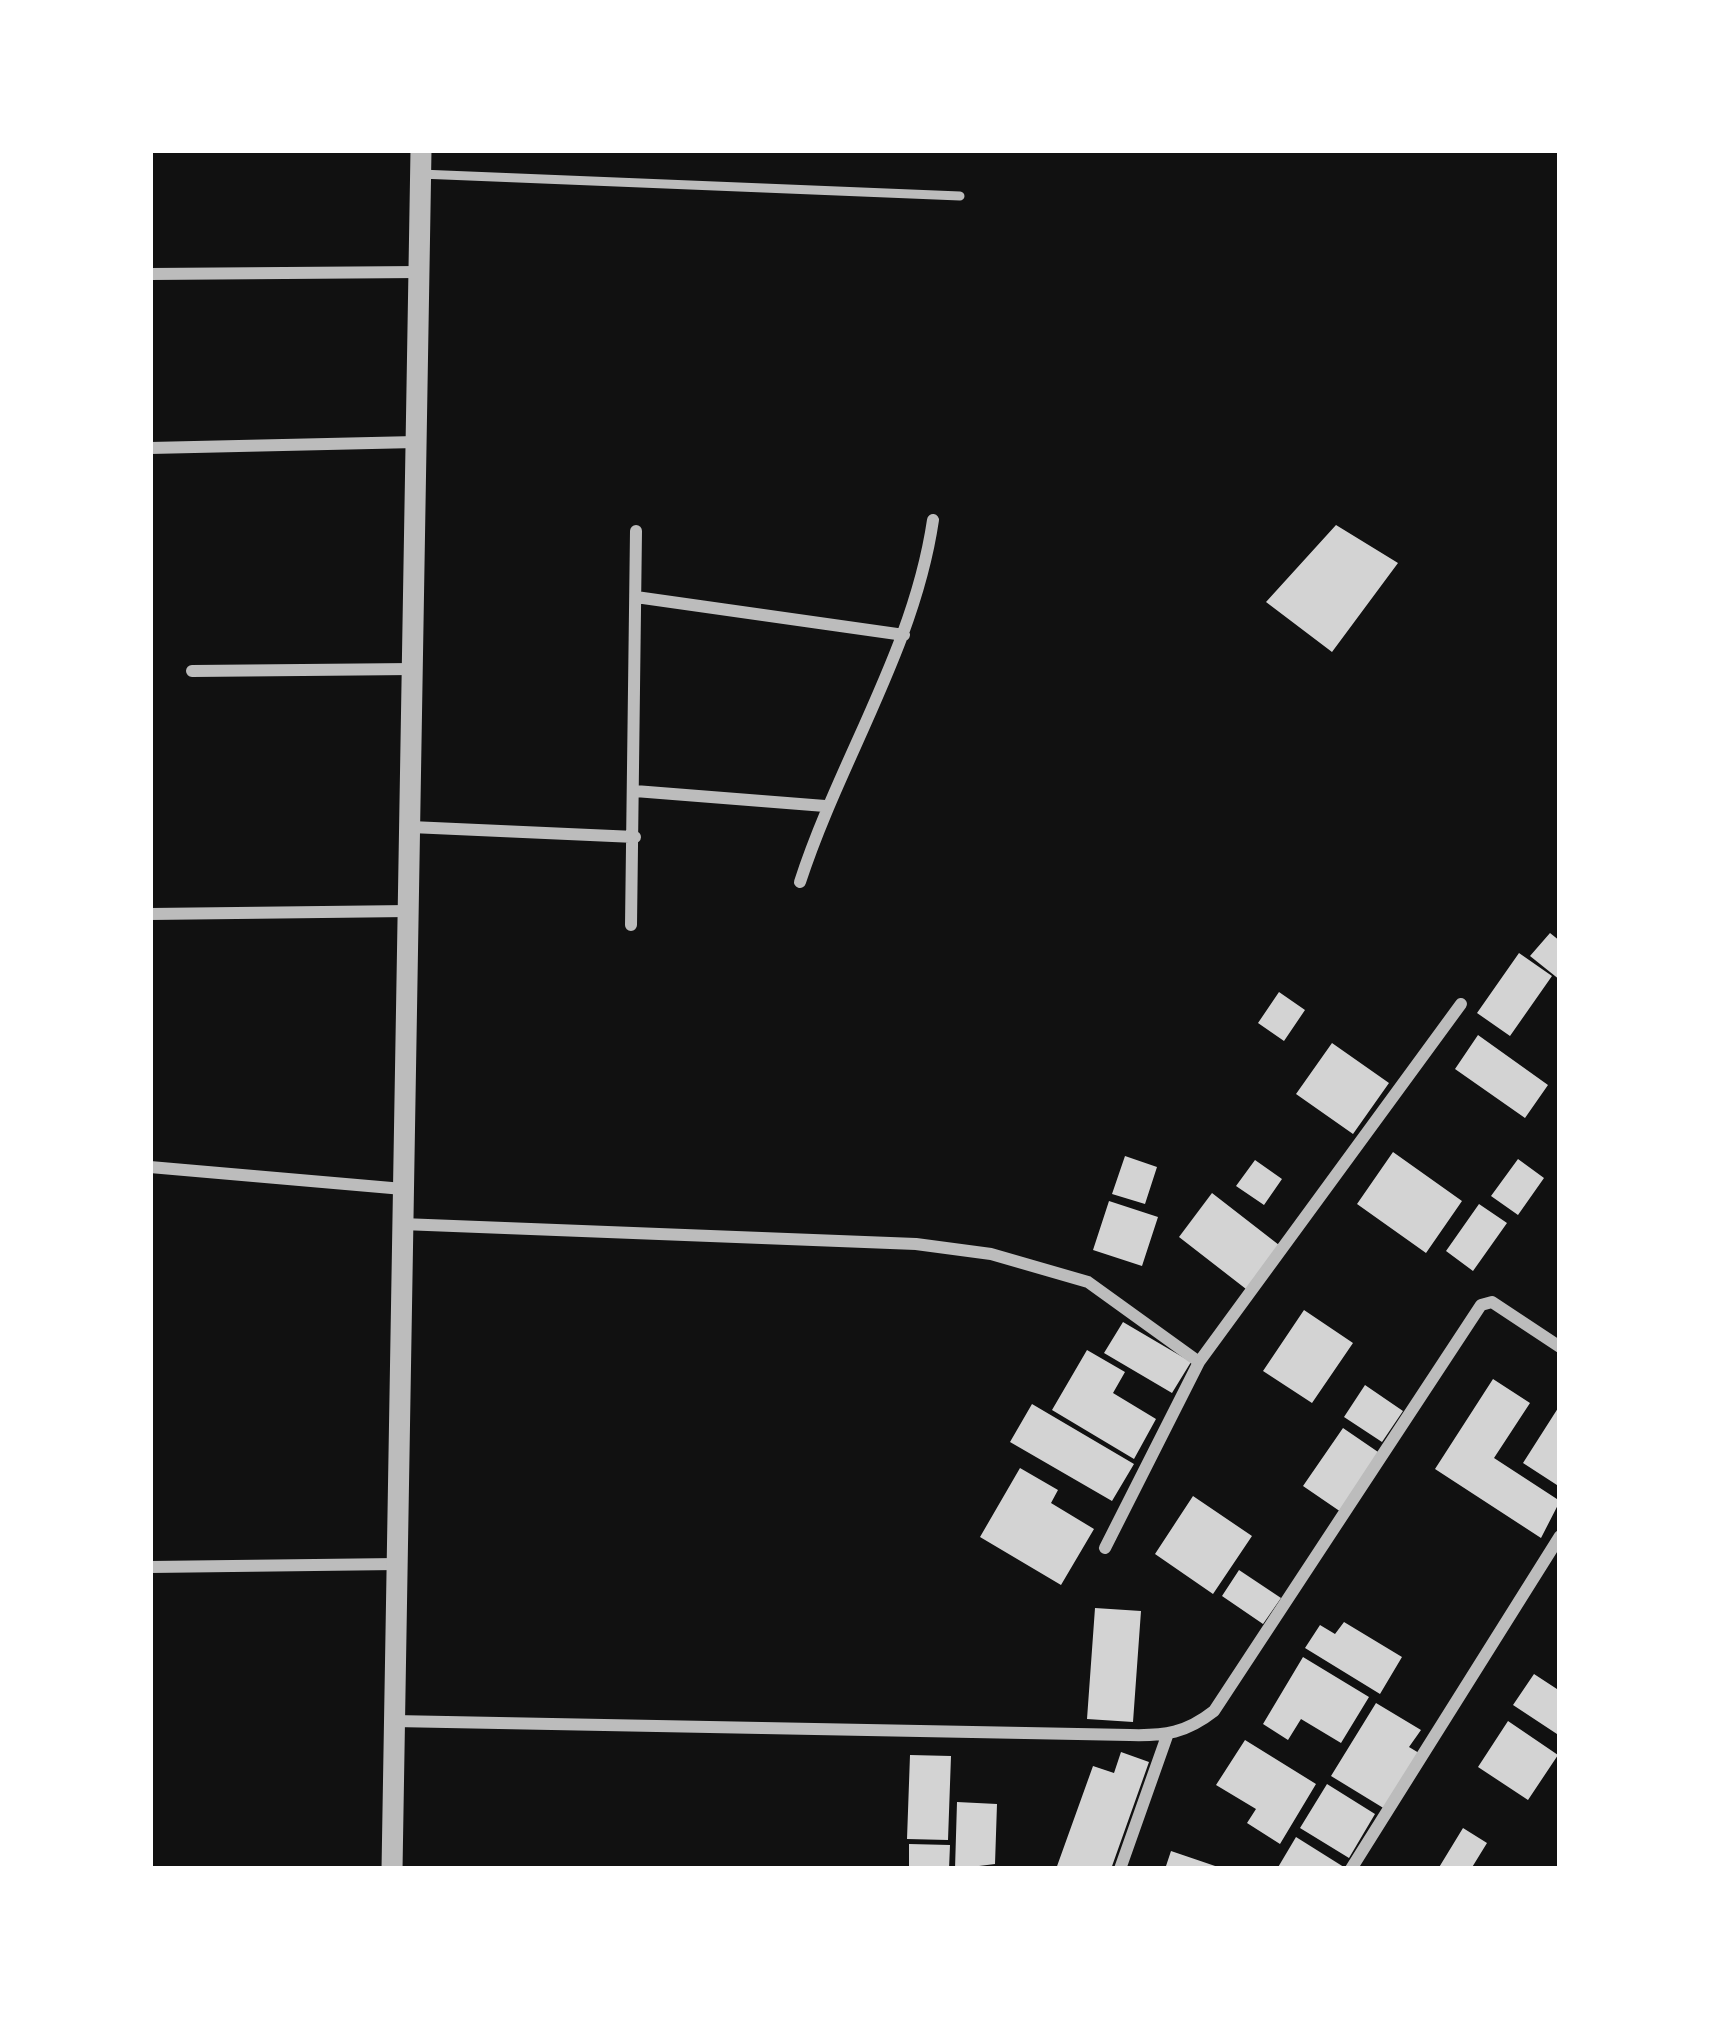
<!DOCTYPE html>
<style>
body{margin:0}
#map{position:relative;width:1710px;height:2019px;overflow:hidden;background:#111;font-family:Inter,sans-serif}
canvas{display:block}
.frame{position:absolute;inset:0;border:153px solid #fff;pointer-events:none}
</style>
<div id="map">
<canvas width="1710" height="2019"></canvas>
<div class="frame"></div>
</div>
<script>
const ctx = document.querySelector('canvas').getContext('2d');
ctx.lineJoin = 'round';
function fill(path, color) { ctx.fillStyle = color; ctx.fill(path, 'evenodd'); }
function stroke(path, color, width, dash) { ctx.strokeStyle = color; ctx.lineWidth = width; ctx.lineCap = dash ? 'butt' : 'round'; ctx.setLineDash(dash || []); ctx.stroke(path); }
fill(new Path2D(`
 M1336,525L1398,563L1332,652L1266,602Z
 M1550,933L1560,941V980L1530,956Z
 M1519,953L1552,976L1510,1036L1477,1013Z
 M1279,992L1305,1010L1284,1041L1258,1023Z
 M1478,1035L1548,1085L1525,1118L1455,1069Z
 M1332,1043L1389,1083L1353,1134L1296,1094Z
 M1393,1152L1462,1201L1426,1253L1357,1204Z
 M1125,1156L1157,1167L1145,1204L1112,1194Z
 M1518,1159L1544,1178L1518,1215L1491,1196Z
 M1255,1160L1282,1179L1264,1205L1236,1186Z
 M1212,1193L1279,1245L1246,1289L1179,1237Z
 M1109,1201L1158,1217L1142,1266L1093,1250Z
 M1479,1204L1507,1223L1473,1271L1446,1251Z
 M1304,1310L1353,1343L1312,1403L1263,1371Z
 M1123,1322L1191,1362L1172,1393L1104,1353Z
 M1087,1350L1125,1372L1113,1393L1156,1419L1134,1459L1052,1410Z
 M1493,1379L1530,1403L1494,1458L1560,1501L1541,1538L1435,1469Z
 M1365,1385L1403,1411L1382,1442L1344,1417Z
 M1032,1404L1134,1464L1112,1501L1010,1442Z
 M1560,1405V1487L1523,1463Z
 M1343,1428L1381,1454L1341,1512L1303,1486Z
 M1020,1468L1058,1490L1051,1503L1094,1529L1061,1585L980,1537Z
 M1193,1496L1252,1536L1213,1594L1155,1554Z
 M1239,1570L1281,1598L1263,1624L1222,1596Z
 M1095,1608L1141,1611L1133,1722L1087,1719Z
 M1344,1622L1402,1657L1380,1694L1305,1648L1320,1625L1335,1634Z
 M1303,1657L1369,1697L1341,1743L1301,1719L1288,1740L1263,1724Z
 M1534,1674L1560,1691V1736L1513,1705Z
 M1376,1703L1421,1730L1409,1747L1419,1753L1385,1809L1331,1776Z
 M1508,1721L1558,1755L1528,1800L1478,1767Z
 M1245,1740L1316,1784L1280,1844L1247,1823L1256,1809L1216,1785Z
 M1121,1752L1149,1762L1111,1869H1056L1093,1766L1114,1773Z
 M910,1755L951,1756L948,1840L907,1839Z
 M1327,1784L1375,1814L1349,1858L1300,1828Z
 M957,1802L997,1804L995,1864L955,1869Z
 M1463,1828L1487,1843L1471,1869H1438Z
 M1296,1837L1347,1869H1277Z
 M909,1844L950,1845L949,1869H909Z
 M1171,1851L1221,1868L1220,1869H1165Z`), '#d3d3d3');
stroke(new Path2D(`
 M420,174L960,196`), '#bcbcbc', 9);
stroke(new Path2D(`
 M150,274L419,272
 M150,448L416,442
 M636,597L904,635
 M192,671L413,669
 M635,791L825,806
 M411,827L635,837
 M800,882C840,759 914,649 933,520
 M150,914L409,911
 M631,925L636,531
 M150,1167L403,1189
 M402,1224L916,1244L991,1254L1088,1282L1199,1362
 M1105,1548L1199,1362L1461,1004
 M150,1567L397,1564
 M394,1721L1130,1735C1165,1736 1186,1733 1214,1711L1481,1305L1492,1302L1560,1347
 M1120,1869L1167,1736
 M1351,1869L1560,1536`), '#bcbcbc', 12);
stroke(new Path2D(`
 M392,1869L421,150`), '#bcbcbc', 21);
</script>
